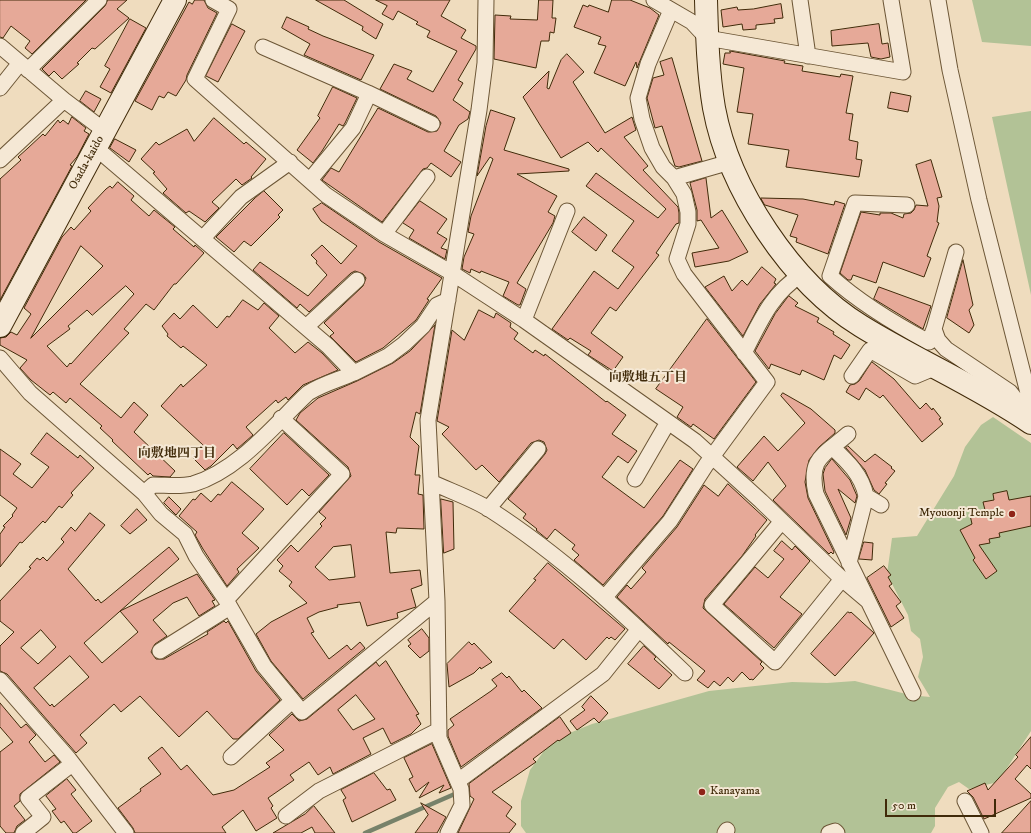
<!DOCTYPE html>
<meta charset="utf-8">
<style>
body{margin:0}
#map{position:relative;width:1031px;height:833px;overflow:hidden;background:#efdcbe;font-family:"IM FELL DW Pica",serif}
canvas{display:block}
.scale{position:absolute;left:885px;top:799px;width:111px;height:18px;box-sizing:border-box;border:2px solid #402a09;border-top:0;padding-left:5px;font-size:12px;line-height:14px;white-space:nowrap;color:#402a09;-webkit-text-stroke:3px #f5e8d5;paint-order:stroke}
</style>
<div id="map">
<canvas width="1031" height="833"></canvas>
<div class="scale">50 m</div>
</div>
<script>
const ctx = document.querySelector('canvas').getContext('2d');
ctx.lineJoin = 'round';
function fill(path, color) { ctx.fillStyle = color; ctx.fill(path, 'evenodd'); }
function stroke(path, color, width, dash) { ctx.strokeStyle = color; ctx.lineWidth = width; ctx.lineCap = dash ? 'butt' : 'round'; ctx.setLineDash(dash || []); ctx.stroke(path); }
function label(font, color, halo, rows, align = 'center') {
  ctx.font = font + ' "IM FELL DW Pica","Noto Serif JP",serif'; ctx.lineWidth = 4; ctx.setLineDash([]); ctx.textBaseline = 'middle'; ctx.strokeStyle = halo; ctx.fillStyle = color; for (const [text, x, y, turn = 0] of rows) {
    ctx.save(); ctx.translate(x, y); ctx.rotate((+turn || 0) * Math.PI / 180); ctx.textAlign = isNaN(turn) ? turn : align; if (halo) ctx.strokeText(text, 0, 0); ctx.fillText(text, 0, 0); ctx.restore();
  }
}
fill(new Path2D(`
 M972,0H1031V46L982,42Z
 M1031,111V295L992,117Z
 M993,417L1031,443V731L998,782L969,789L959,782L948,787L935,808V826L931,833H526L521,826V801L530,770L552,740L592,724L709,691L792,682L827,683L855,681L910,695L930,697L918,677L923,657L920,639L911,631L908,615L887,574L892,538L917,536L954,476L965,447L981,425Z`), '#b2c296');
stroke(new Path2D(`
 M365,833L457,793`), '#77826a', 4.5);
const building = new Path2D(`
 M0,0H86L32,54L25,48L30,41L11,26L3,38L0,37Z
 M108,0H127L117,9L129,18L95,49L92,48L77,63L79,64L62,79L54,71L49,76L42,69L105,6Z
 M195,0H204L208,8L217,13L187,75L186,80L176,96L168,92L164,98L159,96L152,110L135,101L189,2L192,4Z
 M316,0H344L383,24L376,39L362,30L363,27Z
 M376,0H450L441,16L466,30L461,38L476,46V49L458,80L463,83L453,100L470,112L468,119L459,125L444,151L461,162L451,177L431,163L427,168L423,169L382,222L322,180L331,168L339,172L378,108L428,132L437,131L441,123L436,116L380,89L394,64L412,71L407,79L433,92L457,51L427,37L430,31L416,24L418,22L398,11L393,20L382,14L387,6Z
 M539,0H553L552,18H556L554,33L550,32L549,41H541L536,68L494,59L495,15L511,16L510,19L537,20Z
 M612,0H630L650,8L659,15L637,68L636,62L625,86L594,73L606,46L598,44L601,37L574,27L583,5L588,7L589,5L608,12Z
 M781,4L783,18L774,19L775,23L756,25V29L743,30L742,24L723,27L721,10L737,7L738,10L753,9Z
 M287,17L309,27L308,29L323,36L374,55L361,80L304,55L310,44L282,28Z
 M130,19L146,28L111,93L100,87L110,69L105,66Z
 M232,24L245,31L218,82L206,76Z
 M879,24L882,44L888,43L890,57L881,59L871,57L868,43L832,46L831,31Z
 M730,51L785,61L784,63L803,66L802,71L840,77L841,74L853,76L846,113L853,114L849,140L858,142L856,159L862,160L859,177L786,167L789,150L748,144L753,114L737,112L744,68L723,64L725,53H730Z
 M567,54L584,72L573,82L605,133L632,117L636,130L624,137L648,166L643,170L678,207L679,213V223L676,224L656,253L659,255L616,311L610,307L591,333L623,357L613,371L588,355L591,351L570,338L568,340L552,329L594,271L618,289L634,267L612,251L634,221L586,186L596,173L658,218L666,209L601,148L598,152L588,142L561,158L540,125L523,97L549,71L547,88L549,89L561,60Z
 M672,58L702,161L679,167L675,166L662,126L655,128L647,98L653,78L664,75L660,62Z
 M333,87L357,98L345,123L343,126L339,124L322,151L313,163L297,150L320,118L318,116Z
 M86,91L101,99L94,112L80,101Z
 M891,92L911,96L908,112L888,108Z
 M491,110L515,118L504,150L569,169V171L517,174L557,196L548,212L555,216L553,223L517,283L526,289L520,305H518L503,296L509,282L481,271L480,273L471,269L470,273L462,269L464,257L474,234L468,232L471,216L493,159L490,157L477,176L486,126Z
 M72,117L86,128L84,131L89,134L77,157L70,165L72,166L0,300V179L21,160L18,157L28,148L43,134L45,136L58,120L60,123L63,120L68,124Z
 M214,118L244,144L246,142L266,159L251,177L252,178L242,185L236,179L212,202L219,208L205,222L189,211L186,213L163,193L167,189L153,173L155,172L141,159L156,142L159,145L187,129L194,141Z
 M115,139L136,150L129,162L110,148Z
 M931,160L942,197L937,198L939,206L937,222L939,223L927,256L931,258L924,277L883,262L876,283L853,275L851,280H848L840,273L861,212L880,215V213H891L903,218L904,214L911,213L914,210L916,205L928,206L916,165Z
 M706,178L711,218L722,210L748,252L729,261L695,267L692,253L719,248L701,220L697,221V210L690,183Z
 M118,182L134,196L131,200L149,216L154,210L175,227L173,229L194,247L195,245L204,253L176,284H174L154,310L146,304L124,329L129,333L80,384L121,418L134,402L148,415L134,432L175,471L170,477L153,476L150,473L148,475L112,441L113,440L100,428L102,426L70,398L66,403L53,392L50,395L31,380L20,368L27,360L0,345V338L6,337L11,332L17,335L31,314L24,308L62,237L71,227L74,230L91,211L88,208L106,189L110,186L112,188ZM81,246L103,266L31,338ZM126,286L134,294L71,364L70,363L67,367L47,346L70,329L68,326L87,310L92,315Z
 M264,191L283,210L278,215L280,217L251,246L244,241L234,252L216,237L255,198Z
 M761,198L803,199L834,205L835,201L845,204L828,254L796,242L797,238L790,236L798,215L765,205Z
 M420,201L447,219L437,233L447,239L441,248L447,250L445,259L409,238L414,230L403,223Z
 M322,203L379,242L442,278L427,299L429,300L416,320L383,348L356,362L330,336L334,333L324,323L363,286L366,278L363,274L355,271L351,273L309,312L300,304L297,308L253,270L260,262L308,296L327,275L316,263L317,261L311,255L322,245L341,264L357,246L321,221L313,209Z
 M584,217L607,235L596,251L572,232Z
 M963,260L973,305L969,310L974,325L969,333L947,318Z
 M762,267L776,279L774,283L776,284L760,304L743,336L705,287L724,276L732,291L742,280L747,285Z
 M879,287L931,306L923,329L874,299Z
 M789,296L798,303L795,306L819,318L817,322L834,332L833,334L850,345L841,359L834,355L824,380L802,370L800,375L771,364L769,369L755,351L775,314Z
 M243,300L258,310L264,303L279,316L269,328L295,353L308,342L322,353L338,370L303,385L288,400L286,397L278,403L276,400L246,427L253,435L237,449L233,444L211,466L205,470L192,457L203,445L161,406L181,384L183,387L207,365L183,346L181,348L167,336L168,334L162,326L174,313L180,319L193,305L217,328L227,316L229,317Z
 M479,310L494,318L496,313L511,323L510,327L518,333L514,339L533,353L535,350L544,356L545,354L606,402L607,401L626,415L612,434L637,451L628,463L618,456L602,477L644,508L680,460L693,469L663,516L603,585L574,560L579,555L572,549L575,545L555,529L547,539L536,530L537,529L523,518L526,514L508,499L545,454L547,450L544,442L539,440L531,443L499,482L482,465L476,470L442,434L449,427L437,421L452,330L464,340Z
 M707,319L756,382L714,439L693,424L691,427L677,417L683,407L656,389Z
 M435,325L420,414L416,412L410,437L419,446L415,475H420L418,494L423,495L424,529L397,528L396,533L386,532L390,573L420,570L422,585L411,589L416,607L397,613L398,618L367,626L360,602L337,605L338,607L319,612L307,618L314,632L311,633L329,659L347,645L351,650L360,642L365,648L303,699L271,661L256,634L271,622L307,603L289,586L292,582L279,571L283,566L277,560L291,545L298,552L322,526L320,524L326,518L319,512L351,476L348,467L296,420L300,413L318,398L357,381L393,363L410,351ZM351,545L355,577L329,580L315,567L333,547Z
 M872,362L894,379L920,409L926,403L932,410L933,408L941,418L939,419L943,424L922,442L883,395L880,398L866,388L859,400L846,392L850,385L855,384L859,381Z
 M783,393L811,409L835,430V433L819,447L809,460L805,482L808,498L834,552L833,554L831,552L829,554L773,500L786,486L768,462L753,481L737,467L764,436L778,451L805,423L781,396Z
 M47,433L78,458L80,455L94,468L71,493L73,495L62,508L59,506L45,523L43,521L22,543L20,542L0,567V534L5,527L3,526L13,516L12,515L17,508L0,495V449L21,464L13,474L32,488L49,467L31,454Z
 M284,433L329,475L309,496L302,489L287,505L250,469Z
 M848,446L865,462L875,454L892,467L891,468L895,471L885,483L887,484L879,494L874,490L865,470L846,448Z
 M832,459L850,480L857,496L855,503L838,489L851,518L846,535L825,491L823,474L825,468Z
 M232,482L264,509L242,533L259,548L237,569L239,572L227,586L203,549L195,535L197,532L179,516L193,499L195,500L201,493L211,502L218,494L220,495Z
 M728,484L767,520L755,535L756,536L742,556L705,599L703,608L762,662L760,664L764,668L753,680L751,679L750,680L742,672L733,682L728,677L720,686L714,681L708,688L697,680L705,671L669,642L668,644L617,597L627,585L631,589L646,572L642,568L677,527L704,485L718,496Z
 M1007,491L1009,500L1031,496V526L999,533L1000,537L989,539L990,543L979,545L997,571L986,579L973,560L975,558L960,530L972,524L970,515L985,510L983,502L994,500L993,494Z
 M169,497L181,509L176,515L164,503Z
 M441,499L453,502L454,549L444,553Z
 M137,509L147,520L130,534L121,526Z
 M90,513L105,525L68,569L96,601L98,599L101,603L105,600L169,547L179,559L84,643L102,663L138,632L120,611L197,574L215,600L212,601L215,606L199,616L187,597L173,603L153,620L167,636L155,644L151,652L156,659H164L208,634L207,632L224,621L226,623L228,621L256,671L280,700L238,739H233L207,711L179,737L140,696L121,712L114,704L80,735L87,743L76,753L7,674L0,671V646L14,632L0,621V601L31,568L29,567L37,558L40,560L43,557L47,561L64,542L61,539L71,527L75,531ZM41,630L56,647L38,664L21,648ZM70,656L89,677L54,707L52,704L50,706L34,688Z
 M782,541L792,550L795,546L810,561L780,597L802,614L774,648L724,604L755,567L768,578L784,559L774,551Z
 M864,542L873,543L872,560L859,559Z
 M548,563L625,629L615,640L611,637L609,639L607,637L586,660L563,639L554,649L509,611L536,580L534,579Z
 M884,566L891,575L888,577L892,584L889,586L901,602L896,606L904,618L891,627L867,578Z
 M848,612L850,613L851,612L874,633L835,676L811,654Z
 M422,629L429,638V651L420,658L408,646L411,644L408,640Z
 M469,642L472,645L474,643L492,662L481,669L480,667L474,673L449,687L447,664Z
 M644,646L656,657L654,659L672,675L659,689L628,664Z
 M386,661L419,714L416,715L421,724L411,734L391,744L383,728L363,738L371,754L333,774L330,767L318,775L309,762L290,775L294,780L268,798L273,806L271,808L277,818L256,831L243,810L222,827L226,833H135L133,828L118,808L141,791L140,789L161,774L148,758L162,747L181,770L187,765L213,795L234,790L270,767L266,763L284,750L269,735L292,714L299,721L307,719L376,662L379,666ZM356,695L375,719L353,730L338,710Z
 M502,673L507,678L509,676L522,692L524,690L542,708L461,767L448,736V730L454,725L450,719L491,691L497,686L492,680Z
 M591,696L608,713L599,723L594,718L577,730L570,721L585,710L582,707Z
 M0,703L21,728L26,724L36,735L29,742L45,762L54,755L60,762L20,794V801L14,806L25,820L17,826L14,833H6L0,826V752L13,742L0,727Z
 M560,717L571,733L559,741L558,740L533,759L536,762L492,792L512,807L506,816L516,824L509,833H458L474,799L470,796L469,784Z
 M1031,737V769L1027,765L1015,779L1031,794V798L984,819L973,797L967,791L985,783L988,790L1018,757L1016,755Z
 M432,744L451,788L439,793L444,785L419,798L429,782L416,792L409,779L413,777L404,758Z
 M374,773L387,790L390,789L396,800L352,822L343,800L346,798L341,790Z
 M67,779L76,790L71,794L92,821L76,833H73L64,821L61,823L52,811L56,809L46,796Z
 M1031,801V833H1002Z
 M421,803L446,817L437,833H415L428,815Z
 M314,806L335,833H315L312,827L301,833H273L305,814Z`);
fill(building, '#e6a998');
stroke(building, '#402a09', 1);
const street = new Path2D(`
 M213,0L229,9L195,79L326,195L384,234L452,273L524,320L695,441L761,501L842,579L868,601
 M654,0L692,22L707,38L903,72L891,0
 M800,0L808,56
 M938,0L950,70L979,200L1031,405
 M0,46L64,100L105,131
 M263,47L368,93L432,124
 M28,70L99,0
 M0,88L20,63
 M96,148L328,346L354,373C338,380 322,384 308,393C274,425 239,470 193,484C180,487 166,485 153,485L144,493
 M0,160L64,100
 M674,178L730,162
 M310,180L353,128L367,98L368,93
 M907,205L855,203L830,276C860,303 893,323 929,342L934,329
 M384,234L427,177
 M203,238L241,197L290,162
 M956,252L934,329L938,340L946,349L1010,392L1017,401L1021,416
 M524,320L567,211
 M306,327L357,280
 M744,353C760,322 771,294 802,274
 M0,358L30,393L144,493L161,514L185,534L196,556L226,600L264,666L302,712L437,601
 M354,373L388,356L404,344L423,326L437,305L448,300
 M852,376L870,350L915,376L934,368
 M848,434C824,455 808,458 816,494L913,693
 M832,447C847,461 862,475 866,496L881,505
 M635,479L668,422
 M431,482C450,491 471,498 489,509C561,555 624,614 685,673
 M488,509L538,449
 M782,521L712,605L775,662L842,579
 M849,563L866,496
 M605,597L670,521L706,465L767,382L684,274L677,259L688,224V212L684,194L674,178L663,167L652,148L642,119L638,98L648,64L671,10
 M226,600L342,474L281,418
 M160,651L230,607
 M0,680L69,759L126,833
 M231,757L292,701
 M458,781L603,674L639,629
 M965,801L981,833
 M286,816L319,791L439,730
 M23,833L43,817L28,798L72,764
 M448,833L462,805L461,789L439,738L437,601L428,420L479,110L485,63L486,0
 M725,833L727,830
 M829,833L835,831L837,833`);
const secondary = new Path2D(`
 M706,0C707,36 708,73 714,108C729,189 791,283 861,326C916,360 977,386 1031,423
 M0,326L175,0`);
stroke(street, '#6c5636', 17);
stroke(secondary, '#402a09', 24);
stroke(street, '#f5e8d5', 15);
stroke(secondary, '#f5e8d5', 22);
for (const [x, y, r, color] of [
 [1012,514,4,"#8f2418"],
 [702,792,4,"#8f2418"]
]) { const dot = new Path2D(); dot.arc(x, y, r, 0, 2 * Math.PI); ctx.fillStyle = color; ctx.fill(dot); stroke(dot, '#f5e8d5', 1.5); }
label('12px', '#402a09', '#f5e8d5', [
 ["Osada-kaido",87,163,-61]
]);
label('12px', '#402a09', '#f5e8d5', [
 ["Myouonji Temple",1004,514],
 ["Kanayama",710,792,"left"]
], 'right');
label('bold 13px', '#402a09', '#f5e8d5', [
 ["向敷地五丁目",648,378],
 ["向敷地四丁目",177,454]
]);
</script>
